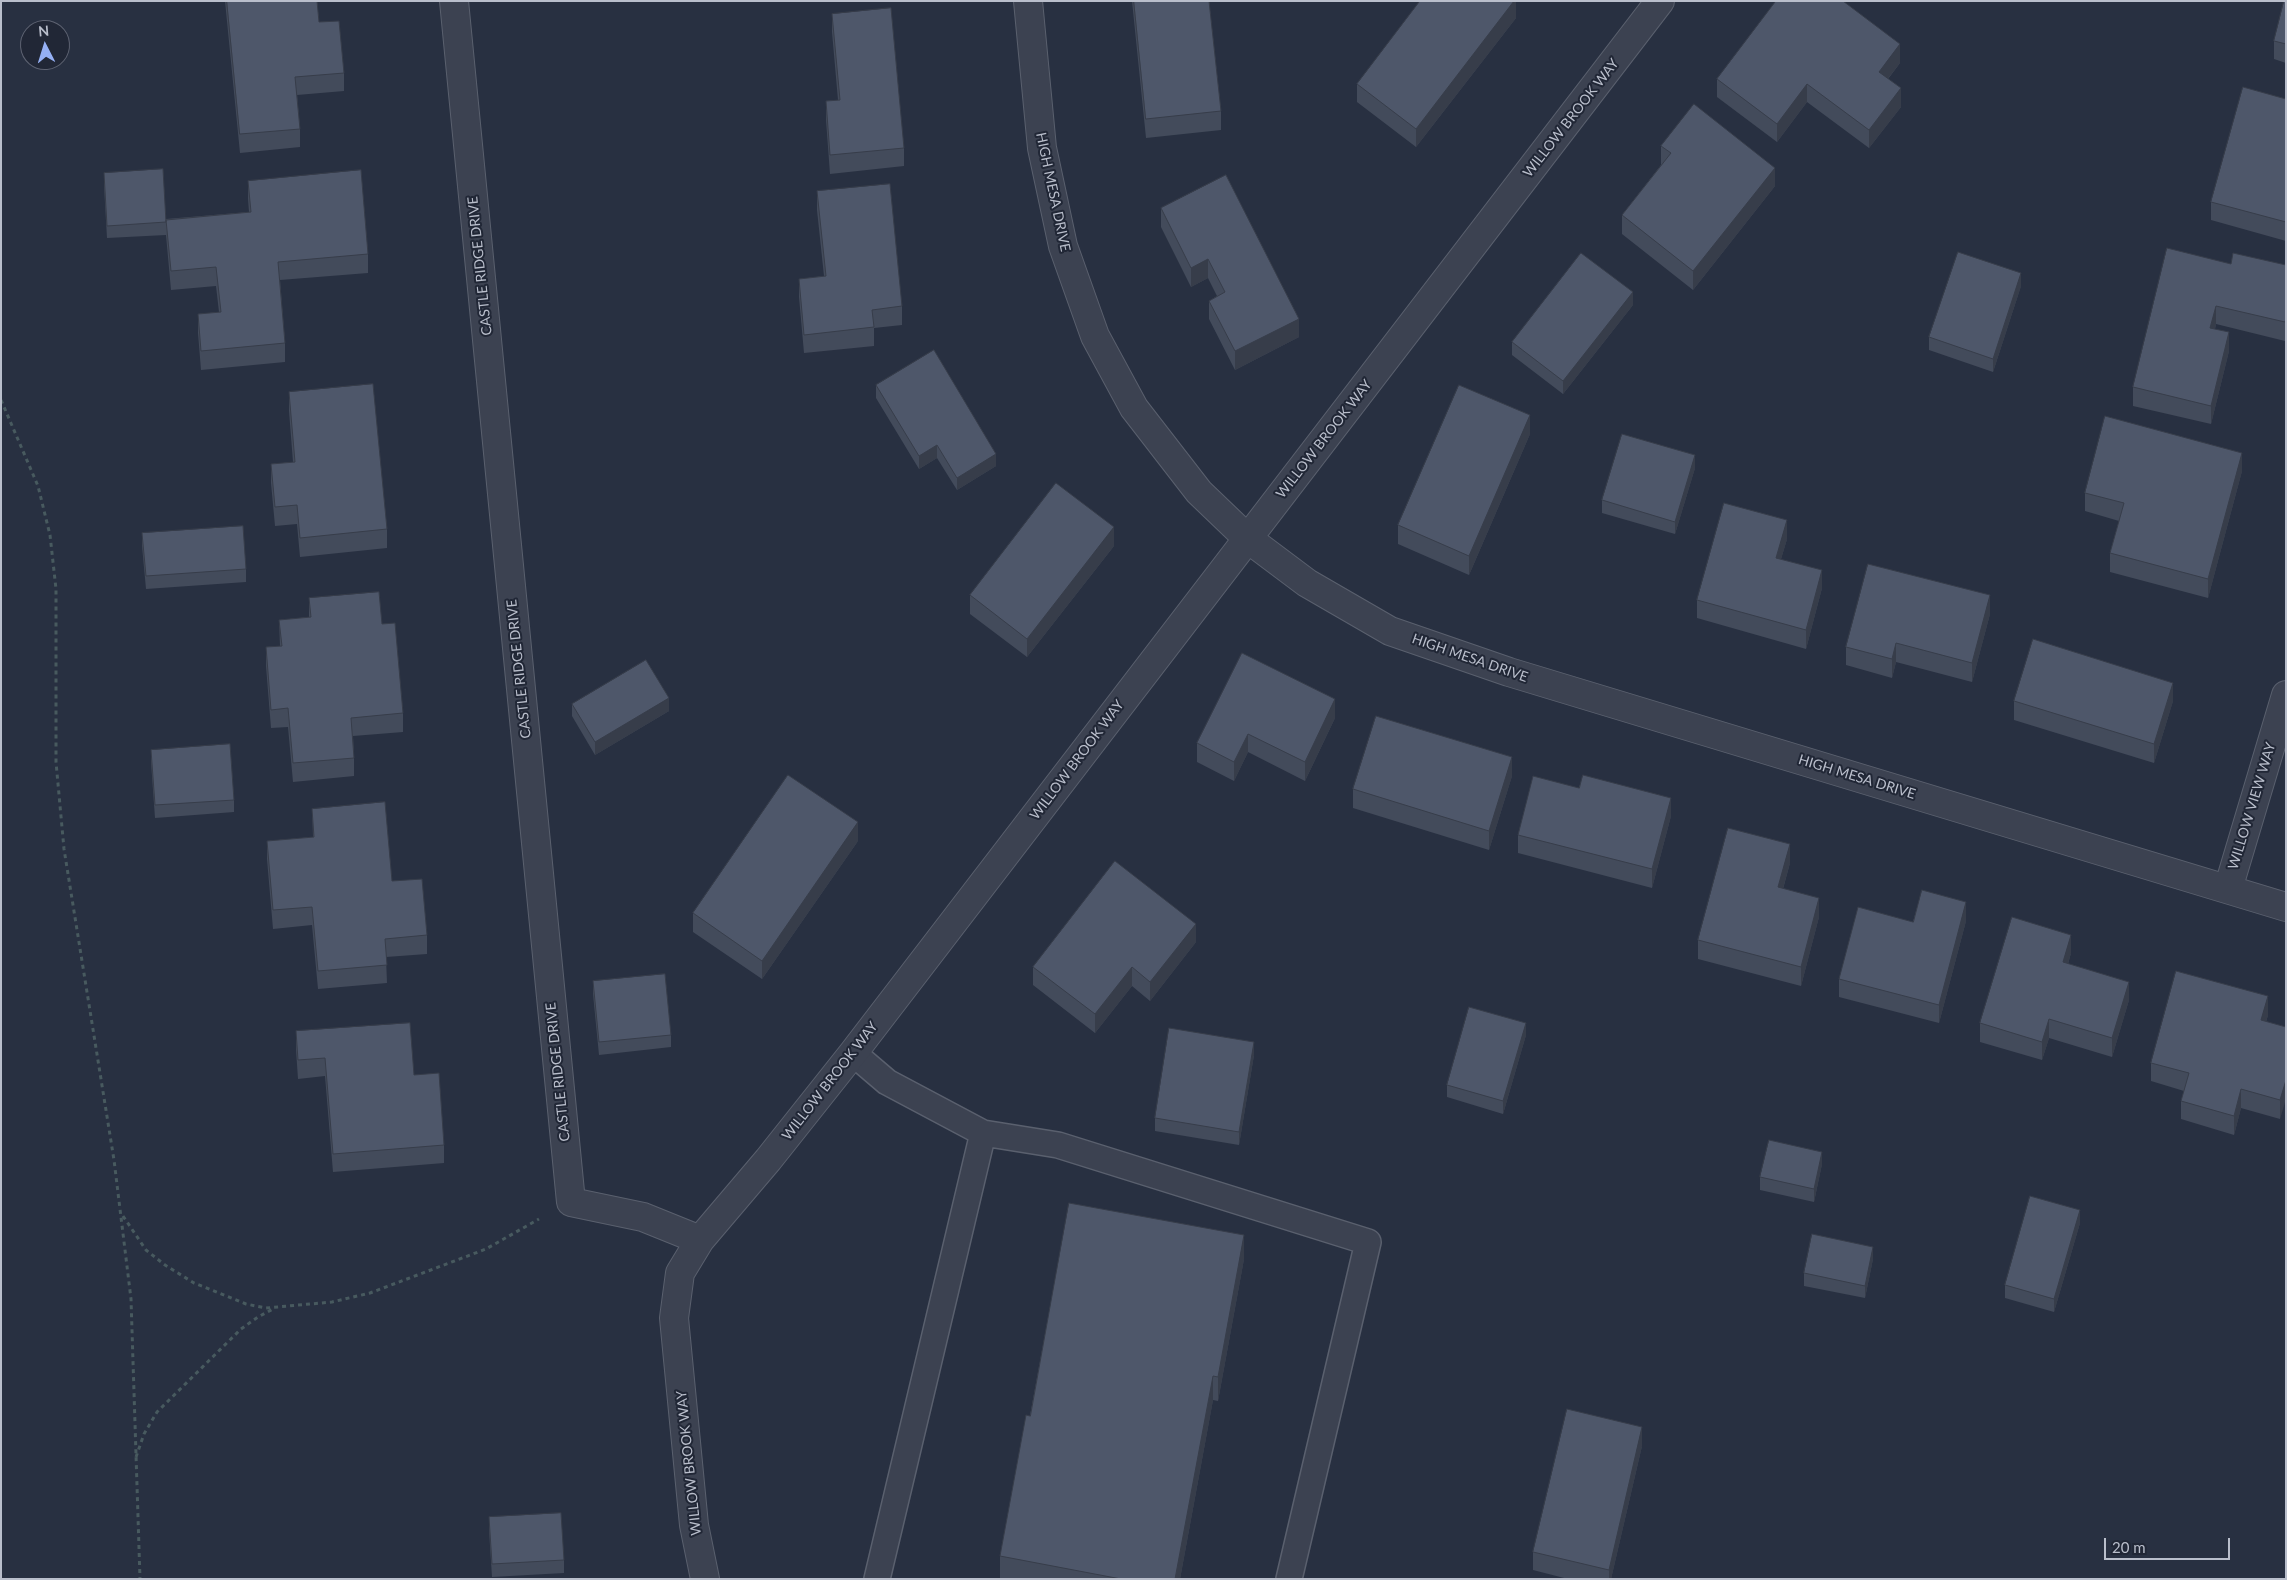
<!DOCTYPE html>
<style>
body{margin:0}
#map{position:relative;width:2287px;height:1580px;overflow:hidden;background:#283041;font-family:Lato,sans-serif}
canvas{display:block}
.frame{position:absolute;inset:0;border:2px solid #b9becb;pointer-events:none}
.north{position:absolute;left:20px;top:20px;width:50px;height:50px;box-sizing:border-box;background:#212736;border:1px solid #5e6372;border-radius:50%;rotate:355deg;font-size:14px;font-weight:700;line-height:20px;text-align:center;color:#b9becb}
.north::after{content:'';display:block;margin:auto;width:18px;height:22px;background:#95b0f4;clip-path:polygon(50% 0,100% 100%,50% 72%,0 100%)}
.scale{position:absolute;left:2104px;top:1538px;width:126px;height:22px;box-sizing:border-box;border:2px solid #b9becb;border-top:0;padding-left:6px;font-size:15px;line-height:18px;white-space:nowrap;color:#b9becb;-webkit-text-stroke:4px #212736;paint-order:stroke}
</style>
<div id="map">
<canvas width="2287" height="1580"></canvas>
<div class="frame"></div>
<div class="north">N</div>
<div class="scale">20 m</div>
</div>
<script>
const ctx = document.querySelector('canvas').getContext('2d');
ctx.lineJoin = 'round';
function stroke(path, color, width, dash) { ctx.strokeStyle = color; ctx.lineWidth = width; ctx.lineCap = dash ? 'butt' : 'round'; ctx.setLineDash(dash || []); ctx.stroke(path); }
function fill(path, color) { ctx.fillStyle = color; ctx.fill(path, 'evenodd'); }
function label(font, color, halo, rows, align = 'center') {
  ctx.font = font + ' Lato,sans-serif'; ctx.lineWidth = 4; ctx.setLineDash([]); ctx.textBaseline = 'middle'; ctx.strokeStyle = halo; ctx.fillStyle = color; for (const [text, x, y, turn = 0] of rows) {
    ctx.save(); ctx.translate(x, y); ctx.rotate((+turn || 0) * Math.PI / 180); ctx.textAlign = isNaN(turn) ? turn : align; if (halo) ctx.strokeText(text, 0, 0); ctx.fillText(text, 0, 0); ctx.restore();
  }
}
const service = new Path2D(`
 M853,1053L887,1082L983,1133L1058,1145L1368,1242L1289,1579
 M877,1579L983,1133`);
const minor = new Path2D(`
 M454,1L571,1202L643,1217L700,1240
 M1028,1L1042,148L1063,246L1095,336L1134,408L1199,492L1247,538L1307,583L1390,631L1509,672L2286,907
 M2228,889L2286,695
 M705,1579L694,1525L674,1318L680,1273L700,1240L768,1160L853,1053L1660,1`);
stroke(service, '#5a606e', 28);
stroke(minor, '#5a606e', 30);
stroke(new Path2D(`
 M1,400L38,486L50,535L56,589V762L64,849L114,1160L131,1299L140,1579
 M123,1216L146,1250L165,1265L194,1283L246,1304L266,1308L332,1302L370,1293L486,1249L539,1219
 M136,1457L144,1434L157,1412L241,1329L258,1317L273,1309`), '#485a5f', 3, [4, 4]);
stroke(service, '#3c4251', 25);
stroke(minor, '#3c4251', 28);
fill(new Path2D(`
 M225,1H317L319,22L344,73V91L297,95L300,129V147L240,153Z
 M1132,1H1209L1221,111V130L1146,138Z
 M1516,1V18L1416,147L1357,102V84Z
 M2286,1V63L2274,59V41Z
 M832,14L904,148V166L830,174L826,120V101L838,100L832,32Z
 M1900,63L1888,79L1901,107L1869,148L1807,102L1777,142L1717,97V79Z
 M2286,99V241L2211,220V202Z
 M1661,146L1775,186L1693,290L1622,234V215L1661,165Z
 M104,173L166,219L249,212L248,199V181L368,254V273L280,280L285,343V362L201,370L198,333V314L219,312L216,286L171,290L166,235L107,238L104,186Z
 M817,191L902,306V325L874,328V346L804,353L799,297V279L824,276L817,210Z
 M1161,208L1299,337L1235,370L1209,319V301L1217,296L1208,278L1191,287L1161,227Z
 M2231,264L2286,265V337L2285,341L2216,324L2215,329L2229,351L2211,424L2133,406V387Z
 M2021,286L1993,372L1929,350V337Z
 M1633,305L1563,394L1512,355V342Z
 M876,385L996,466L957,490L937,458L919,469L876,398Z
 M289,392L387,529V548L300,557L297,524L275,526L271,483V464L293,462L289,411Z
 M1530,434L1469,575L1398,544V525Z
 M1695,468L1675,534L1602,513V500Z
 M2242,471L2208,598L2110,572V553L2119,521L2085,511V493Z
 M142,533L246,569V582L146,589L142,546Z
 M1787,539L1781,559L1822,588L1806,649L1697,618V600Z
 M1114,546L1027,657L970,614V595Z
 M309,598L382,624L403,713V732L353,736L354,758V776L293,782L288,727L271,728L266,666V647L280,646L279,620L309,617Z
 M1990,614L1972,682L1896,662L1892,678L1846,665V647Z
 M2014,701H2173L2154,763L2014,720Z
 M572,704L669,711L595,755L572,716Z
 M1335,718L1305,781L1248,752L1234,781L1197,762V743Z
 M151,750L234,800V812L155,818L151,762Z
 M1512,776L1489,850L1353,808V789Z
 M312,809L392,881L427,935V954L386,957L387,983L318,989L312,925L273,929L267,859V841L313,837Z
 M1671,816L1652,888L1518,853V835Z
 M858,841L762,979L693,932V913Z
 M1790,863L1783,889L1819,917L1801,986L1698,959V940Z
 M1966,921L1939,1023L1839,997V979L1913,922Z
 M1196,942L1150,1001L1132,986L1095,1033L1033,985V967Z
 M2071,953L2068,964L2129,1000L2112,1057L2049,1038L2042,1060L1980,1042V1023Z
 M593,981L671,1035V1047L599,1055L593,994Z
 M2268,1015L2266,1022L2286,1027L2280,1119L2241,1108L2234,1135L2181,1119V1101L2184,1091L2151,1081V1063Z
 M296,1031L414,1075L444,1145V1163L333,1172L325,1076L298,1079L296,1050Z
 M1526,1035L1503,1114L1447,1097V1085Z
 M1254,1055L1239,1145L1155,1131V1118Z
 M1822,1164L1814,1202L1760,1190V1177Z
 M2080,1223L2054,1312L2005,1298V1285Z
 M1244,1259L1218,1401L1213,1400L1180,1579H1000V1556L1030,1416Z
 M1873,1259L1865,1298L1804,1286V1273Z
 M1642,1446L1611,1579H1568L1533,1570V1552Z
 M489,1517L564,1560V1573L492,1577L489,1530Z`), '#434b5b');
fill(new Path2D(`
 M1514,1H1516V18L1416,147V129Z
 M1900,44V63L1879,90V72Z
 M1807,84V102L1777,142V124Z
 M1901,88V107L1869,148V130Z
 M1775,168V186L1693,290V271Z
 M1208,259V278L1191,287V268Z
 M2021,273V286L1993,372V359Z
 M1633,292V305L1563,394V381Z
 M2216,306V324L2210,347V328Z
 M2286,318V337L2285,341V322Z
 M1299,319V337L1235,370V351Z
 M2229,332V351L2211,424V406Z
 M1530,415V434L1469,575V556Z
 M937,445V458L919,469V456Z
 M2242,453V471L2208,598V579Z
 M996,454V466L957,490V478Z
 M1695,455V468L1675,534V522Z
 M1787,520V539L1776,576V558Z
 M1114,527V546L1027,657V639Z
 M1822,570V588L1806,649V630Z
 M1990,595V614L1972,682V663Z
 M1896,643V662L1892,678V659Z
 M2173,683V701L2154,763V744Z
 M669,698V711L595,755V742Z
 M1335,699V718L1305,781V762Z
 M1248,734V752L1234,781V762Z
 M1512,757V776L1489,850V831Z
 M1671,798V816L1652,888V869Z
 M858,822V841L762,979V961Z
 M1790,844V863L1778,906V887Z
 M1819,898V917L1801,986V967Z
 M1966,902V921L1939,1023V1005Z
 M1196,924V942L1150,1001V982Z
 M2071,935V953L2063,981V962Z
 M1132,967V986L1095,1033V1014Z
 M2129,982V1000L2112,1057V1038Z
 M2268,996V1015L2261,1039V1020Z
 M2049,1019V1038L2042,1060V1042Z
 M1526,1023V1035L1503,1114V1101Z
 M1254,1042V1055L1239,1145V1132Z
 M2286,1080V1099L2280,1119V1100Z
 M2241,1089V1108L2234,1135V1116Z
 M1822,1152V1164L1814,1202V1189Z
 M2080,1210V1223L2054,1312V1299Z
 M1244,1235V1259L1218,1401V1377Z
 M1873,1247V1259L1865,1298V1286Z
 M1213,1376V1400L1180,1579H1175Z
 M1642,1427V1446L1611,1579H1609V1570Z`), '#373d4a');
const building = new Path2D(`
 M227,1H317L319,22L339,21L344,73L295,77L300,129L240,134Z
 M1134,1H1209L1221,111L1146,119Z
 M1420,1H1514L1416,129L1357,84Z
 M1776,1H1843L1900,44L1879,72L1901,88L1869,130L1807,84L1777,124L1717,79Z
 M2284,1H2286V44L2274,41Z
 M891,8L904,148L830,155L826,101L840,100L832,14Z
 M2243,87L2286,99V222L2211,202Z
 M1694,104L1775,168L1693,271L1622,215L1671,153L1661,146Z
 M163,169L166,222L107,226L104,173Z
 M361,170L368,254L278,262L285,343L201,351L198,314L221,312L216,267L171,271L166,220L251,212L248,181Z
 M1226,175L1299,319L1235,351L1209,301L1225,292L1208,259L1191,268L1161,208Z
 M890,184L902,306L872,310L874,327L804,335L799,279L826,276L817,191Z
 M2167,248L2231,264L2233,253L2286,265V318L2285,322L2216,306L2210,328L2229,332L2211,406L2133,387Z
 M1958,252L2021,273L1993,359L1929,337Z
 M1581,253L1633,292L1563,381L1512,342Z
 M934,350L996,454L957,478L937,445L919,456L876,385Z
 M373,384L387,529L300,538L297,505L275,507L271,464L295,462L289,392Z
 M1459,385L1530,415L1469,556L1398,525Z
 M2105,416L2242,453L2208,579L2110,553L2124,503L2085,493Z
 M1622,434L1695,455L1675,522L1602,500Z
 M1056,483L1114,527L1027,639L970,595Z
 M1724,503L1787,520L1776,558L1822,570L1806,630L1697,600Z
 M243,526L246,569L146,576L142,533Z
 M1868,564L1990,595L1972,663L1896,643L1892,659L1846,647Z
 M379,592L382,624L395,623L403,713L351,718L354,758L293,763L288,708L271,710L266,647L282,646L279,620L311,617L309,598Z
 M2033,639L2173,683L2154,744L2014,701Z
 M1242,653L1335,699L1305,762L1248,734L1234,762L1197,743Z
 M646,660L669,698L595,742L572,704Z
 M1376,716L1512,757L1489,831L1353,789Z
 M230,744L234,800L155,805L151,750Z
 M788,775L858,822L762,961L693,913Z
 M1583,775L1671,798L1652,869L1518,835L1533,776L1579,788Z
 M385,802L392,881L422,879L427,935L385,939L387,965L318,971L312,907L273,910L267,841L314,837L312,809Z
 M1728,828L1790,844L1778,887L1819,898L1801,967L1698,940Z
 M1115,861L1196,924L1150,982L1132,967L1095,1014L1033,967Z
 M1922,890L1966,902L1939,1005L1839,979L1858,907L1913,922Z
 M2012,917L2071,935L2063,962L2129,982L2112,1038L2049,1019L2042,1042L1980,1023Z
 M2176,971L2268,996L2261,1020L2286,1027V1080L2280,1100L2241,1089L2234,1116L2181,1101L2189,1073L2151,1063Z
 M665,974L671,1035L599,1042L593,981Z
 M1469,1007L1526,1023L1503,1101L1447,1085Z
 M410,1023L414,1075L439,1073L444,1145L333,1154L325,1058L298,1060L296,1031Z
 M1169,1028L1254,1042L1239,1132L1155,1118Z
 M1769,1140L1822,1152L1814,1189L1760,1177Z
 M2030,1196L2080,1210L2054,1299L2005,1285Z
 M1069,1203L1244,1235L1218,1377L1213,1376L1175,1579H1121L1000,1556L1026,1415L1030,1416Z
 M1812,1234L1873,1247L1865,1286L1804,1273Z
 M1567,1409L1642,1427L1609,1570L1533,1552Z
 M561,1513L564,1560L492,1564L489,1517Z`);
fill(building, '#4e576a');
stroke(building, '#373d4a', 1);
label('14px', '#b9becb', '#212736', [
 ["WILLOW BROOK WAY",1571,118,-52],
 ["HIGH MESA DRIVE",1053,192,78],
 ["CASTLE RIDGE DRIVE",480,266,-96],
 ["WILLOW BROOK WAY",1324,439,-52],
 ["HIGH MESA DRIVE",1470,658,19],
 ["CASTLE RIDGE DRIVE",519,669,-96],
 ["WILLOW BROOK WAY",1077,760,-53],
 ["HIGH MESA DRIVE",1857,777,17],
 ["WILLOW VIEW WAY",2252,806,-73],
 ["CASTLE RIDGE DRIVE",558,1072,-96],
 ["WILLOW BROOK WAY",830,1081,-52],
 ["WILLOW BROOK WAY",689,1463,-96]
]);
</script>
